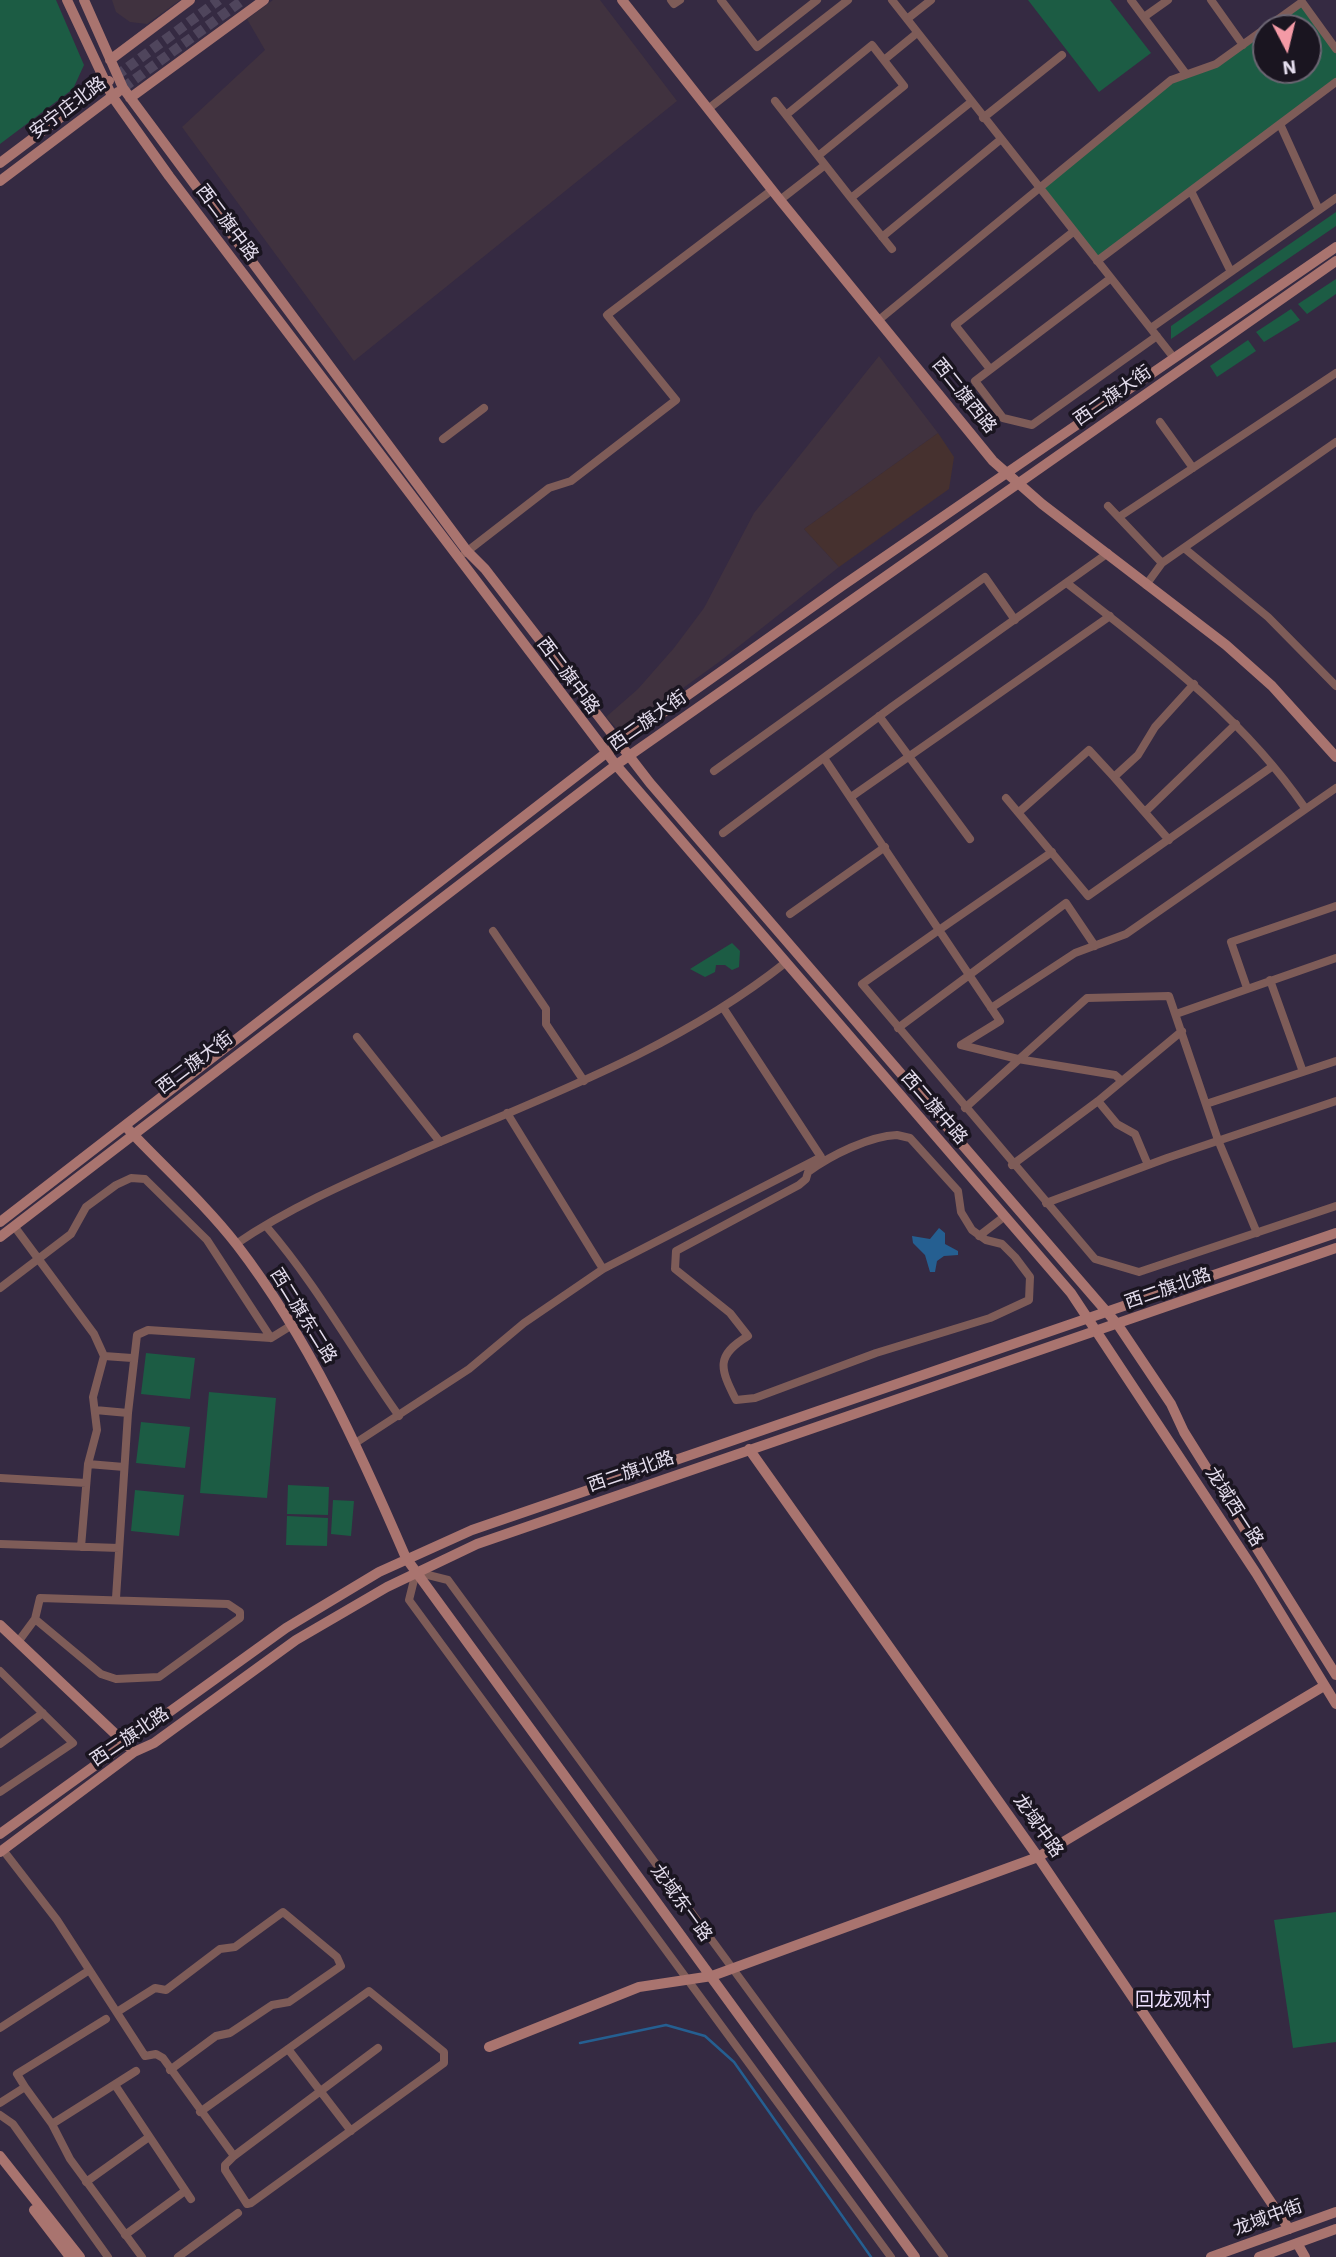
<!DOCTYPE html>
<meta charset="utf-8">
<style>
body{margin:0}
#map{position:relative;width:1336px;height:2257px;overflow:hidden;background:#352a42;font-family:"IBM Plex Sans",sans-serif}
canvas{display:block}
.north{position:absolute;left:1252px;top:14px;width:70px;height:70px;box-sizing:border-box;background:#1a1520;border:2px solid #6b6572;border-radius:50%;rotate:173deg;font-size:19px;font-weight:700;line-height:28px;text-align:center;color:#e4dded}
.north::after{content:'';display:block;margin:auto;width:24px;height:32px;background:#f49aa6;clip-path:polygon(50% 0,100% 100%,50% 72%,0 100%)}
</style>
<div id="map">
<canvas width="1336" height="2257"></canvas>
<div class="north">N</div>
</div>
<script>
const ctx = document.querySelector('canvas').getContext('2d');
ctx.lineJoin = 'round';
function fill(path, color) { ctx.fillStyle = color; ctx.fill(path, 'evenodd'); }
function stroke(path, color, width, dash) { ctx.strokeStyle = color; ctx.lineWidth = width; ctx.lineCap = dash ? 'butt' : 'round'; ctx.setLineDash(dash || []); ctx.stroke(path); }
function label(font, color, halo, rows, align = 'center') {
  ctx.font = font + ' "IBM Plex Sans","Noto Sans SC",sans-serif'; ctx.lineWidth = 7; ctx.setLineDash([]); ctx.textBaseline = 'middle'; ctx.strokeStyle = halo; ctx.fillStyle = color; for (const [text, x, y, turn = 0] of rows) {
    ctx.save(); ctx.translate(x, y); ctx.rotate((+turn || 0) * Math.PI / 180); ctx.textAlign = isNaN(turn) ? turn : align; if (halo) ctx.strokeText(text, 0, 0); ctx.fillText(text, 0, 0); ctx.restore();
  }
}
fill(new Path2D(`
 M112,0H180L147,24L130,22L116,12Z
 M273,0H600L677,101L354,361L182,127L265,50L247,19Z
 M879,356L938,433L804,529L839,567L719,662L621,733L606,717L638,689L674,648L704,608L754,513Z`), '#40323f');
fill(new Path2D(`
 M938,433L954,457L949,489L839,567L804,529Z`), '#46312f');
fill(new Path2D(`
 M0,0H56L84,65L73,89L0,144Z
 M1028,0H1110L1151,53L1099,92Z
 M1302,2L1336,49V82L1097,261L1037,187L1171,80L1198,71L1266,28V70H1308V28H1266Z
 M1336,212V226L1171,339V326Z
 M1336,279V294L1307,314L1298,304Z
 M1291,309L1300,320L1264,342L1256,332Z
 M1248,340L1256,351L1217,377L1210,366Z
 M732,943L740,951L739,967L732,970L725,965H716L715,972L705,977L690,969Z
 M146,1353L195,1358L190,1399L141,1394Z
 M209,1392L276,1398L267,1498L200,1493Z
 M141,1422L190,1427L185,1468L136,1463Z
 M288,1485L329,1487L328,1515L287,1514Z
 M135,1490L184,1495L179,1536L131,1531Z
 M333,1500L354,1501L351,1536L331,1534Z
 M287,1516L328,1518L327,1546L286,1545Z
 M1336,1912V2042L1293,2048L1274,1920Z`), '#1c5c44');
fill(new Path2D(`
 M939,1228L945,1233V1244L958,1251V1255L944,1256L937,1261L935,1272H930L925,1255L913,1243L912,1236L930,1239Z`), '#255f91');
stroke(new Path2D(`
 M580,2043L666,2025L705,2036L734,2062L871,2257`), '#255f91', 2.5);
stroke(new Path2D(`
 M116,76L219,0
 M123,88L243,0`), '#4f455c', 10, [10, 5]);
stroke(new Path2D(`
 M671,0L674,4L680,0
 M721,0L757,47L817,0
 M892,0L1174,358
 M1131,0L1186,74
 M1211,0L1243,45
 M1144,17L1168,0
 M907,19L931,0
 M1266,28L1302,2L1336,49
 M884,60L917,33
 M775,101L851,198
 M708,109L848,0
 M786,115L872,45L904,86L818,156
 M983,118L1062,55
 M1280,124L1319,210
 M1191,191L1231,272
 M780,200L825,165
 M882,237L1000,140
 M892,249L851,198L971,102
 M1097,261L1336,82
 M1111,278L975,381L1003,418L1032,425L1157,336
 M880,319L1171,80L1216,64L1266,28
 M1151,328L1336,198
 M990,369L955,325L1073,232
 M1160,422L1193,468
 M443,439L484,408
 M1108,506L1162,563
 M1119,517L1336,373
 M1184,548L1268,617L1336,686
 M465,553L549,488L571,481L676,400L607,315L772,190
 M1068,584C1155,652 1242,716 1305,808
 M1146,585L1162,563L1336,442
 M879,716L970,839
 M824,758L939,930L862,984L1095,1259L1139,1272L1336,1206
 M714,771L985,577L1015,620
 M1114,777L1169,840
 M851,797L1110,616
 M1006,798L1088,896L1273,766
 M1146,811L1236,724
 M1019,812L1089,750L1114,777L1138,755L1155,727L1194,684
 M723,833L893,706L1108,553
 M790,914L885,847
 M493,931L546,1009V1024L584,1081
 M1270,980L1303,1072
 M1247,988L1231,942L1336,906
 M991,1008L1075,953L1126,934L1336,788
 M1176,1014L1336,958
 M898,1028L1066,903L1095,946
 M357,1037L440,1142
 M961,1045L1000,1021L939,930L1052,852
 M961,1045L1018,1059L1115,1075L1122,1081
 M1098,1101L1117,1124L1135,1134L1148,1165
 M1206,1104L1336,1061
 M965,1108L1087,998L1169,996L1218,1140L1257,1233
 M507,1113L603,1269
 M897,1135L910,1138L958,1191L961,1212L972,1230L986,1240L1002,1244L1015,1257L1030,1277L1029,1300L990,1318L876,1353L755,1398L736,1400C720,1368 715,1356 748,1336L730,1313L675,1269L676,1251L799,1185L806,1179L808,1172C831,1155 870,1136 897,1135Z
 M1012,1165L1098,1101L1182,1031
 M1046,1203L1167,1158L1336,1101
 M14,1226L94,1334L104,1356L93,1397L97,1430L88,1464L81,1547
 M266,1226C317,1285 354,1353 399,1416
 M979,1236L1005,1216
 M236,1244C290,1207 353,1180 412,1154C541,1098 674,1051 785,963
 M0,1288L71,1234L86,1207L116,1185L131,1178L145,1179L207,1240L271,1338
 M104,1356L132,1358
 M95,1410L128,1413
 M357,1442L469,1369L524,1323L603,1269L821,1157L724,1009
 M88,1464L124,1467
 M0,1478L86,1483
 M0,1544L119,1548
 M116,1598L128,1413L137,1335L148,1330L271,1338L292,1325
 M18,1642L35,1619L40,1598L228,1604L240,1612V1618L159,1677L116,1679L101,1674L35,1619
 M0,1671L73,1743L0,1792
 M0,1744L43,1713
 M3,1850L57,1920L145,2056L156,2054L163,2058L234,2156L378,2048
 M117,2012L155,1988L166,1990L220,1949L235,1947L283,1912L337,1957L341,1966L289,2002L272,2005L230,2033L216,2036L170,2070
 M0,2028L88,1971
 M288,2049L351,2131
 M115,2085L191,2199
 M25,2087L17,2074L106,2019
 M0,2103L25,2087L52,2124L70,2159L142,2257
 M200,2112L369,1991L444,2052V2063L251,2203L247,2204L225,2170V2165L234,2156
 M0,2115L13,2124L108,2257
 M52,2124L136,2071
 M86,2182L149,2137
 M125,2235L185,2191
 M178,2257L238,2213
 M891,2257L409,1600L416,1572L448,1580L944,2257`), '#7e5c58', 8);
stroke(new Path2D(`
 M67,0L112,96L169,176L616,765L1071,1293L1256,1573L1336,1704
 M84,0L123,88L467,551L485,569L650,783L1118,1325L1171,1404L1184,1432L1336,1675
 M622,0L780,200L993,461L1042,504L1226,645L1272,686L1336,757
 M110,60L190,0
 M130,98L264,0
 M0,163L109,81
 M0,181L118,92
 M128,1129C164,1167 205,1204 237,1245C310,1340 359,1449 406,1558L915,2257
 M0,1222L606,753L842,586L1336,247
 M0,1237L616,765L1336,261
 M749,1449L1038,1857L1289,2229
 M0,1625L128,1746
 M0,1834L286,1628L379,1572L472,1530L1336,1233
 M0,1852L134,1752L154,1743L296,1640L387,1587L477,1544L1336,1248
 M489,2047L639,1987L712,1976L1038,1857L1324,1686
 M0,2156L80,2257
 M34,2210L70,2257
 M1297,2243L1305,2257
 M1211,2257L1336,2212
 M1259,2257L1336,2229`), '#a9746f', 10);
label('18px', '#e4dded', '#1a1520', [
 ["安宁庄北路",68,108,-37],
 ["西二旗中路",227,223,53],
 ["西二旗西路",964,396,51],
 ["西二旗大街",1113,396,-35],
 ["西二旗中路",568,676,53],
 ["西二旗大街",648,721,-35],
 ["西二旗大街",195,1063,-37],
 ["西二旗中路",934,1108,49],
 ["西二旗北路",1168,1289,-19],
 ["西二旗东二路",303,1316,58],
 ["西二旗北路",631,1472,-19],
 ["龙域西一路",1234,1507,57],
 ["西二旗北路",130,1737,-34],
 ["龙域中路",1038,1826,55],
 ["龙域东一路",681,1903,54],
 ["龙域中街",1268,2218,-20]
]);
label('19px', '#ebddfc', '#1a1520', [
 ["回龙观村",1173,2001]
]);
</script>
